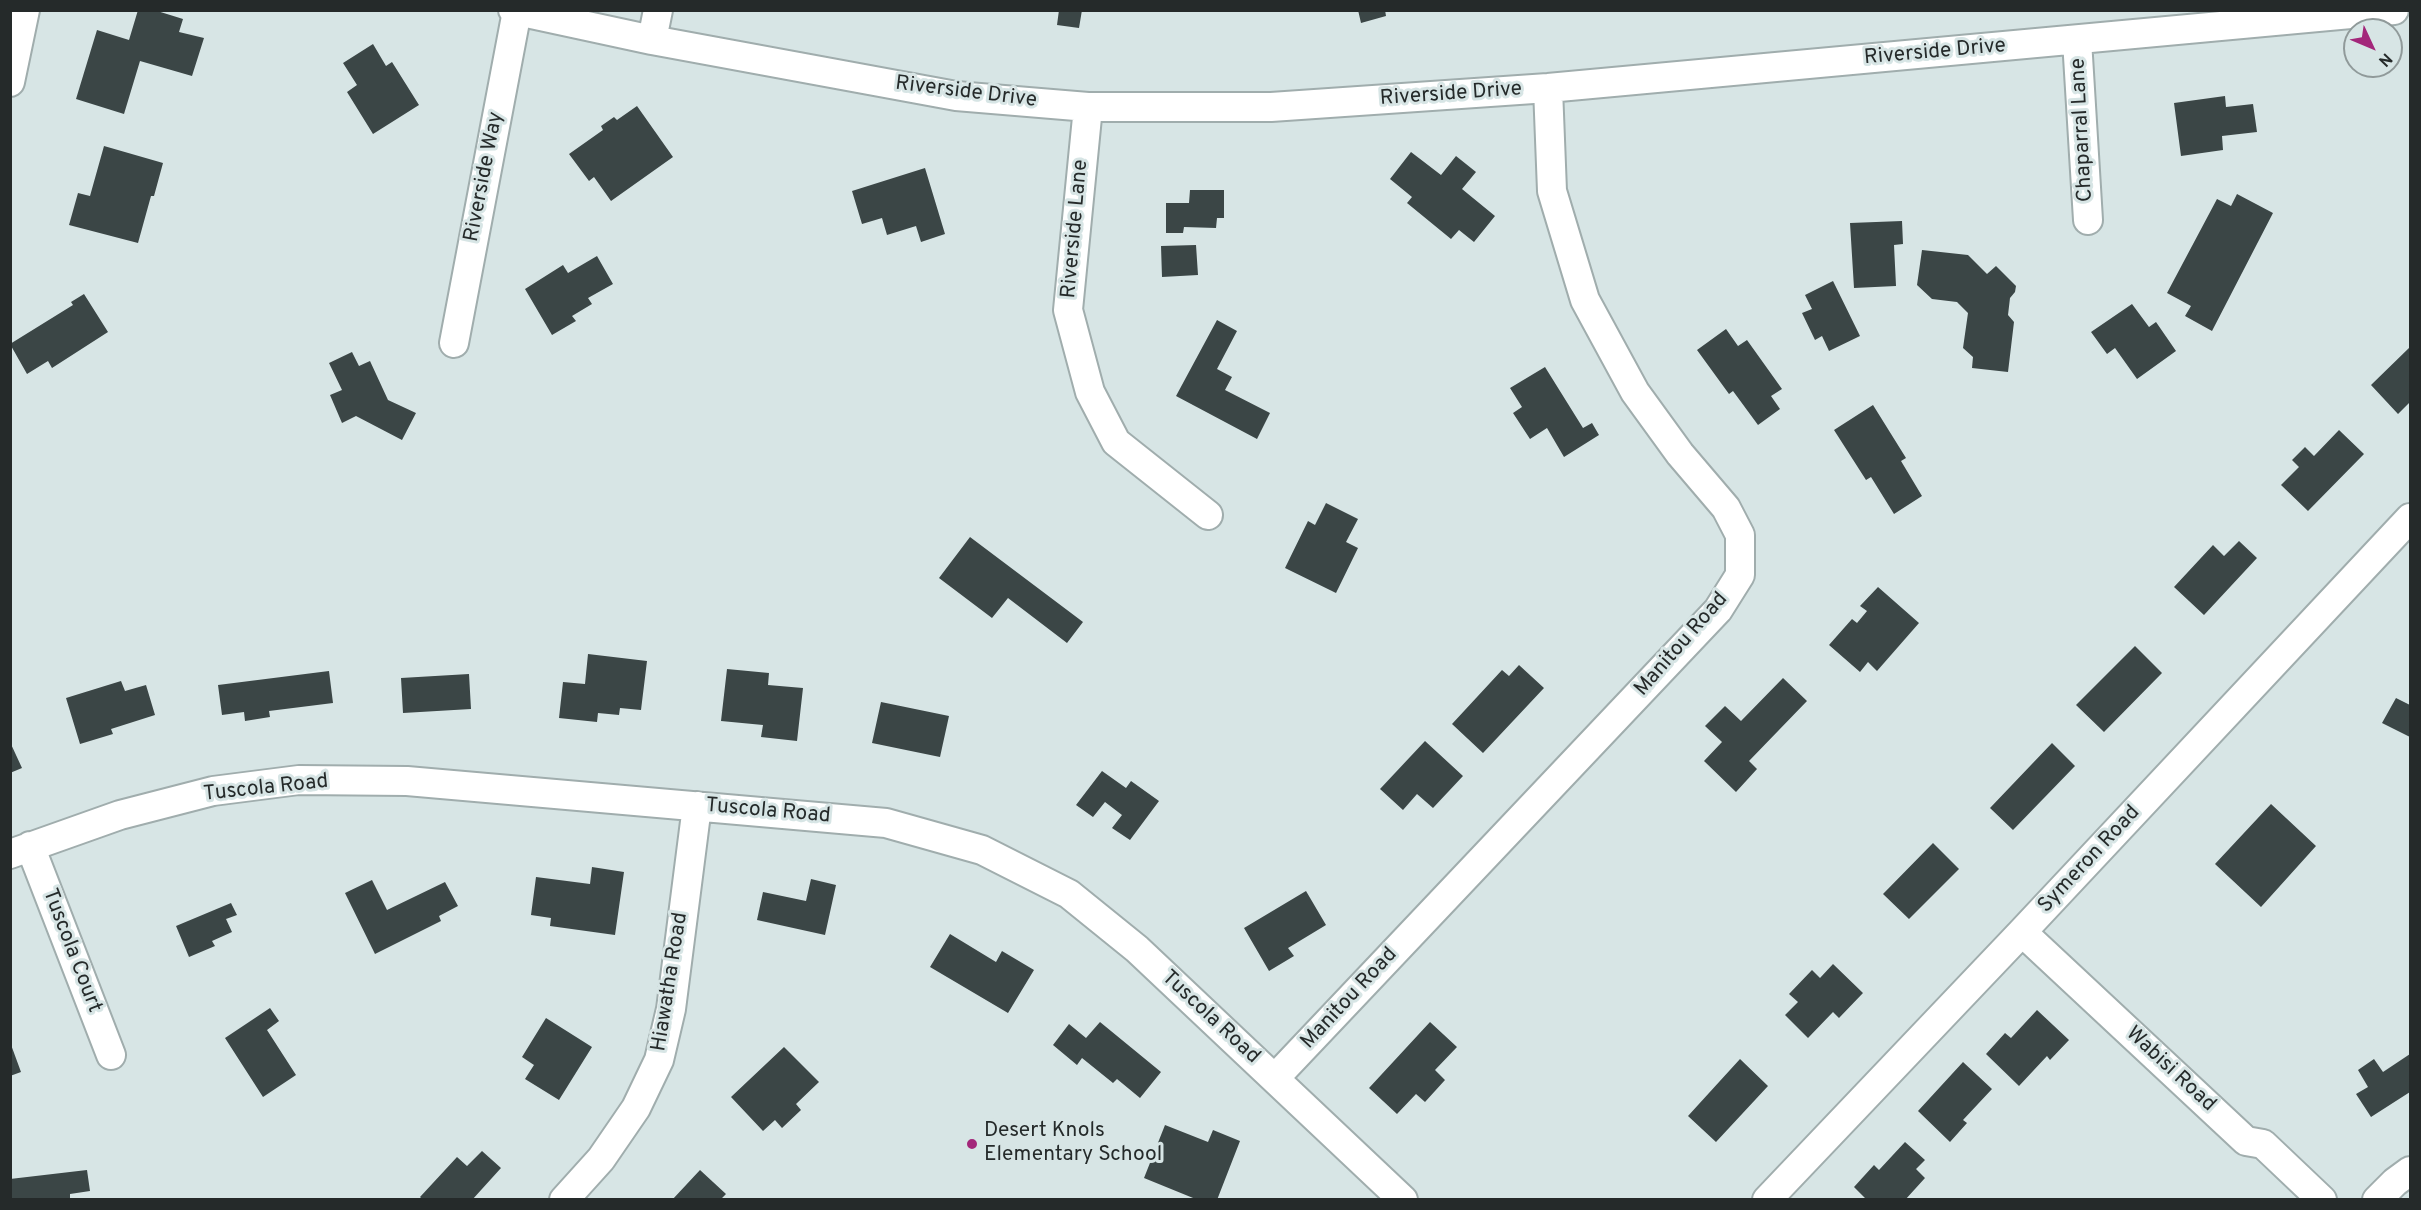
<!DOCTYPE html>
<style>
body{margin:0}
#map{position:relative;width:2421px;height:1210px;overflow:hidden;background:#d7e5e5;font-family:Overpass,sans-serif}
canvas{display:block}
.frame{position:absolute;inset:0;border:12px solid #252a2a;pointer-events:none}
.north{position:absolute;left:2343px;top:18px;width:60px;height:60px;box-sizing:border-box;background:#d7e5e5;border:2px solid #909a9a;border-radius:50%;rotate:134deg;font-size:16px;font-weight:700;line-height:24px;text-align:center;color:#252a2a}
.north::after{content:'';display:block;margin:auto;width:21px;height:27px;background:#a3277a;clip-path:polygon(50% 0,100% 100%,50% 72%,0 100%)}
</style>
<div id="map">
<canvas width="2421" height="1210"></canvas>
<div class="frame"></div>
<div class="north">N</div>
</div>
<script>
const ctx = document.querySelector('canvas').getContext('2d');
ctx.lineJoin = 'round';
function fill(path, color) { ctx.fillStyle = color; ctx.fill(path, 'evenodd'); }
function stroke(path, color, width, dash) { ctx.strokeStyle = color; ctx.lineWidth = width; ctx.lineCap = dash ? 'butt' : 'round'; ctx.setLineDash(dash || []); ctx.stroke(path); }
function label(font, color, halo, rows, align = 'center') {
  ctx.font = font + ' Overpass,sans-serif'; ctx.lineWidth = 6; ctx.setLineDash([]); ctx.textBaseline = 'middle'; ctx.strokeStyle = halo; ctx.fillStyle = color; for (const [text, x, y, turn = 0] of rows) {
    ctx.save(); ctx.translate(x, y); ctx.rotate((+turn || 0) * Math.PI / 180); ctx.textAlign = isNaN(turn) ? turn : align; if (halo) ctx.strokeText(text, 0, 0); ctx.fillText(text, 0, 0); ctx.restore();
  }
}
fill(new Path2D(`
 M138,10H154L183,19L179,32L204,38L192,76L140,61L124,114L76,99L97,30L129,40Z
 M1059,10H1082L1079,28L1057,25Z
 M1358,10H1385L1386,16L1361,23Z
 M373,44L386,66L392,62L419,105L373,134L347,92L357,85L343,63Z
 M2225,96L2226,107L2253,104L2257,132L2222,136L2223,150L2181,156L2174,103Z
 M637,106L673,157L611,201L594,177L589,181L569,154L603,130L601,126L614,117L617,120Z
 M104,146L163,163L154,196H151L138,243L69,225L78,193L90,196Z
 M1411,152L1441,175L1456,156L1476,172L1462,189L1495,216L1474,242L1459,230L1451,239L1407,203L1412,197L1390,179Z
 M925,168L945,234L921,242L916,226L887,235L882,218L862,224L852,191Z
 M1190,190H1224V218H1217L1216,228L1184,227L1183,233H1166V203H1189Z
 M2237,194L2273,213L2212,331L2185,316L2191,306L2167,293L2217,199L2231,206Z
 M1902,221L1903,244L1894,245L1896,286L1854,288L1850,223Z
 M1196,245L1198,275L1162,277L1161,246Z
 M1922,250L1968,255L1987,274L1996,266L2016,286L2015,292L2010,298L2008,315L2014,322L2008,372L1972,368L1973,357L1963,348L1968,313L1957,302L1932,299L1917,285Z
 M597,256L613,284L588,298L592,304L572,316L576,321L552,335L525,289L563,265L568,273Z
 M1833,281L1860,336L1829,351L1822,336L1815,340L1802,313L1812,309L1805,295Z
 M84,294L108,332L52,368L48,361L27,374L10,344L73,305L71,302Z
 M2132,304L2149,327L2156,322L2176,351L2137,379L2115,348L2107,354L2091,332Z
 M1217,320L1237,331L1217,369L1232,377L1225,390L1270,413L1257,439L1176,396Z
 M1726,329L1738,346L1747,340L1782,389L1771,396L1780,409L1758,425L1733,391L1729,394L1697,350Z
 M2410,347V402L2398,414L2371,385Z
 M352,352L359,366L370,361L388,400L416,413L402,440L356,416L342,423L330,395L342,390L329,363Z
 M1545,367L1583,428L1592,423L1599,435L1564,457L1547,428L1530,439L1513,413L1522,407L1510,388Z
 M1873,405L1906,458L1901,461L1922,496L1894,514L1871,477L1866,480L1834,430Z
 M2339,430L2364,454L2308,511L2281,485L2299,467L2292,460L2305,447L2314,456Z
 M1326,503L1358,519L1346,542L1358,548L1336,593L1285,568L1308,521L1315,525Z
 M970,537L1083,622L1067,643L1008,598L992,618L939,578Z
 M2239,541L2257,558L2204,615L2174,587L2213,545L2224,556Z
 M1878,587L1919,623L1877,671L1868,662L1860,672L1829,645L1852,619L1857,623L1867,611L1860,606Z
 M2135,646L2162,673L2104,732L2076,705Z
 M588,654L647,661L641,710L620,708L619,715L598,713L597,722L559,718L563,682L585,684Z
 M1519,665L1544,688L1483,753L1452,724L1502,670L1509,676Z
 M727,669L769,673L768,685L803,688L797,741L761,737L763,725L721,721Z
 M329,671L333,703L269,711L270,717L245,721L244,712L222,715L218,685Z
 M469,674L471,709L403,713L401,678Z
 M1783,678L1807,701L1749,761L1757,769L1736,792L1704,761L1722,742L1705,726L1725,706L1741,721Z
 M121,681L125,691L146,685L155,715L111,729L113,734L80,744L66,698Z
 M2396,698L2410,705V737L2382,723Z
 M881,702L949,716L940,757L872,743Z
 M1425,741L1463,776L1433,808L1417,794L1403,810L1380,789Z
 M10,742L22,768L10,773Z
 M2052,743L2075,766L2013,830L1990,808Z
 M1102,771L1126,788L1131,781L1159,801L1130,840L1112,828L1122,815L1105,802L1093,817L1076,805Z
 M2271,804L2316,846L2261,907L2215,864Z
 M1933,843L1959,869L1909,919L1883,894Z
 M592,867L624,872L615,935L550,926L551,918L531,915L536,877L590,884Z
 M811,879L836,885L825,935L757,920L763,892L806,901Z
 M372,880L387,910L445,882L458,906L439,916L441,921L375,954L345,893Z
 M1306,891L1326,925L1288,948L1294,956L1269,971L1244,928Z
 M231,903L237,915L226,919L232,932L212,941L215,946L189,957L176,926Z
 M950,934L996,962L1002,951L1034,970L1008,1013L930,967Z
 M1833,964L1863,993L1839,1018L1833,1012L1808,1038L1785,1015L1798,1002L1789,994L1812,970L1820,978Z
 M270,1008L279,1021L267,1030L296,1075L263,1097L225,1038Z
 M2037,1010L2069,1040L2050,1060L2047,1056L2019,1086L1986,1054L2005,1033L2011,1038Z
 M546,1018L592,1047L559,1100L525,1079L534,1065L522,1057Z
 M1100,1022L1161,1072L1140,1098L1117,1079L1113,1083L1082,1058L1077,1065L1053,1045L1069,1024L1086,1038Z
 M1430,1022L1457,1047L1435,1070L1445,1080L1425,1102L1416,1094L1397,1114L1369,1088Z
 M10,1042L21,1072L10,1076Z
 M784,1047L819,1082L796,1104L801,1110L782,1128L775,1120L763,1131L731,1097Z
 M2410,1054V1092L2371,1117L2356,1094L2368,1087L2358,1070L2374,1059L2383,1072Z
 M1740,1059L1768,1086L1716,1142L1688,1116Z
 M1963,1062L1992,1089L1963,1120L1967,1123L1950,1142L1918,1111Z
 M1165,1125L1208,1142L1213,1130L1240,1141L1217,1200H1198L1144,1178Z
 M1905,1142L1925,1160L1916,1169L1925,1178L1905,1200H1867L1854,1187L1874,1165L1879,1170Z
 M482,1151L501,1168L472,1200H423L420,1197L457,1157L467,1166Z
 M87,1170L90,1191L70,1194V1200H10V1179Z
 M700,1170L726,1194L720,1200H672Z`), '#3b4646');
const minor = new Path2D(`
 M513,10L652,40L956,96L1088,107H1271L1548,88L2394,10
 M652,40L658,10
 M2077,40L2088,220
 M10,82L25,10
 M1088,107L1068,310L1090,392L1116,442L1208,515
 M454,343L517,11
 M30,846L111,1055
 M10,854L120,815L213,791L299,780L407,781L886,823L982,850L1069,894L1137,949L1403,1200
 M2022,932L2246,1141L2263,1144L2322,1200
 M1275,1078L1718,610L1740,575V535L1726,508L1680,454L1635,392L1585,300L1552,191L1548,88
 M564,1200L601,1159L636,1108L659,1060L671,1009L697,806
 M1767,1200L2022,932L2410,518
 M2377,1200L2395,1182L2410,1171`);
stroke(minor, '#a0adad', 32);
stroke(minor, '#fff', 28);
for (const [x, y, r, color] of [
 [972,1144,6,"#a3277a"]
]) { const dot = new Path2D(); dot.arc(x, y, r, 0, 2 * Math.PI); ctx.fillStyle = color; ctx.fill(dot); stroke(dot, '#d7e5e5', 2); }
label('21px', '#252a2a', '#d7e5e5', [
 ["Riverside Drive",1935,53,-5],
 ["Riverside Drive",966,93,7],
 ["Riverside Drive",1451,95,-4],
 ["Chaparral Lane",2083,130,-93],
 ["Riverside Way",485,177,-79],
 ["Riverside Lane",1076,229,-85],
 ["Manitou Road",1682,645,-49],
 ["Tuscola Road",266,789,-6],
 ["Tuscola Road",768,812,5],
 ["Symeron Road",2090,860,-47],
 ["Tuscola Court",71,951,69],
 ["Hiawatha Road",671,982,-81],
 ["Manitou Road",1350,999,-47],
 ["Tuscola Road",1210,1018,43],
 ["Wabisi Road",2170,1070,43]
]);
label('21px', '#252a2a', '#d7e5e5', [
 ["Desert Knols",984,1132],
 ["Elementary School",984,1156]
], 'left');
</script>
